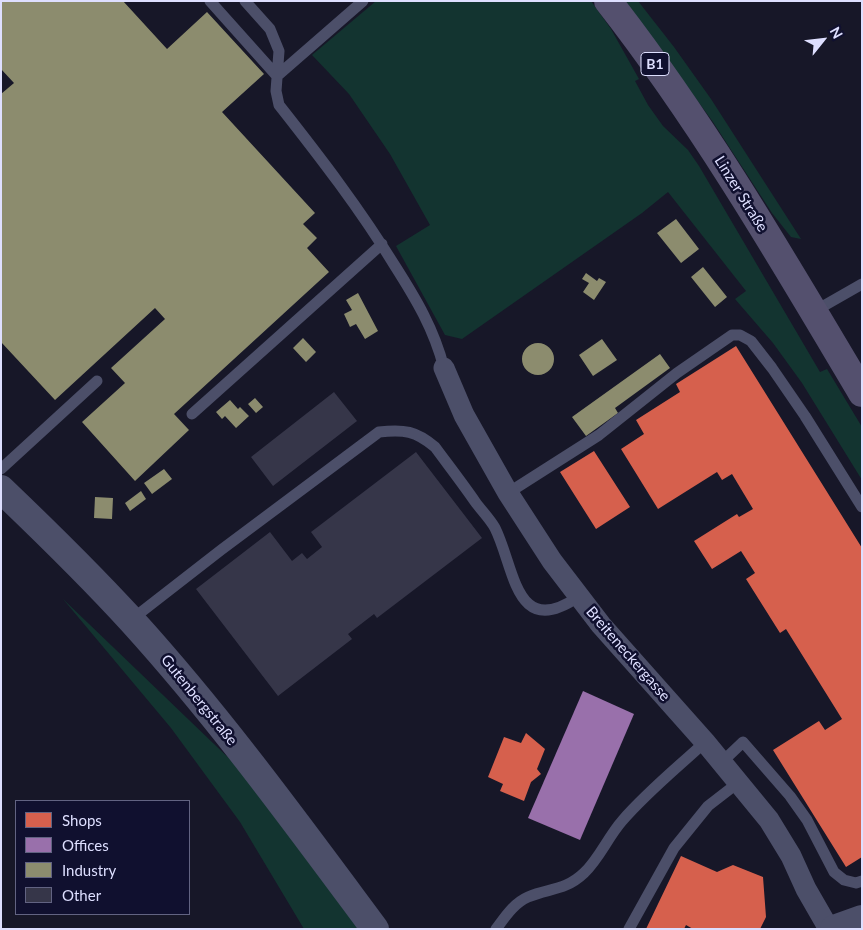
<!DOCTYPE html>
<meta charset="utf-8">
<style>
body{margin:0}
#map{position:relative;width:863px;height:930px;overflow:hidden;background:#171728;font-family:Lato,sans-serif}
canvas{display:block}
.frame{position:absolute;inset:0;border:2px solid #dedfff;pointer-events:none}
.legend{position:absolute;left:15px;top:800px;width:175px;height:115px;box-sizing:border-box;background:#10102f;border:1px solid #626382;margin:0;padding:6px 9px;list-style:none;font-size:15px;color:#dedfff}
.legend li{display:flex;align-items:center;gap:10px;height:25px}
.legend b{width:25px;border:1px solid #626382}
.north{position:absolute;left:798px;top:15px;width:50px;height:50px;-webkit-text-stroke:4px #10102f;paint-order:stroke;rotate:61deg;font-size:14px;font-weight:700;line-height:20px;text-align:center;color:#dedfff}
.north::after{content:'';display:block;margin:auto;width:18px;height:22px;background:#dedfff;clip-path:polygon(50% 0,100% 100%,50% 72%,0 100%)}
</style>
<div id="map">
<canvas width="863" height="930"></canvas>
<div class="frame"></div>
<ul class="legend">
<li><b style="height:14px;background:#d6604d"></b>Shops</li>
<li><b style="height:14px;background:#9970ab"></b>Offices</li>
<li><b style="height:14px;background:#8c8c6e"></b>Industry</li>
<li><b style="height:14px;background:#363649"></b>Other</li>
</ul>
<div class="north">N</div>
</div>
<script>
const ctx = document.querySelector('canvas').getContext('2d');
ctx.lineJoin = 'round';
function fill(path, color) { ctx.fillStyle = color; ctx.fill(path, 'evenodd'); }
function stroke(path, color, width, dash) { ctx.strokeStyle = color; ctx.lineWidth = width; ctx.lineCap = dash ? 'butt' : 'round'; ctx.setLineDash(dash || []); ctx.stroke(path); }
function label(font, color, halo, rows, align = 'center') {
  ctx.font = font + ' Lato,sans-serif'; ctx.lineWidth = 5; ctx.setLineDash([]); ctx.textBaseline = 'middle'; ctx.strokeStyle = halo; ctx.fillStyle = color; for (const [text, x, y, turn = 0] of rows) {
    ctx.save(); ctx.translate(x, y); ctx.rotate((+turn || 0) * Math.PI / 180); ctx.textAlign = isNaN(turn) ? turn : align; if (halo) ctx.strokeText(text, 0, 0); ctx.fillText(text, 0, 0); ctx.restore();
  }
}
fill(new Path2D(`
 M376,1H591L611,29L639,79L635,81L648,105L663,126L688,150L699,166L820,372L827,369L862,427V480L802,383L773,343L735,299L746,291L668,192L642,213L462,339L445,335L396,246L430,225L390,154L349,94L312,55Z
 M625,1H638L674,47L711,99L801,239L791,237L772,213L713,122Z
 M63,599L239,768L360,929H304L240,822L171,728Z`), '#133430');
fill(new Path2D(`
 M736,346L862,548V857L846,867L773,750L819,721L825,730L842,719L786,629L780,633L746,579L755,573L741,551L712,569L694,541L737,514L739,517L753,509L732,474L722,480L717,472L658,509L621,449L644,434L636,420L680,392L676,384Z
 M594,451L630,507L596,529L560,472Z
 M526,733L545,749L537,769L541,774L531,782L524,801L500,791L503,784L488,777L504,737L521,743Z
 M681,856L717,872L733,865L763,877L766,917L760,929H693L686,925L684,929H646Z`), '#d6604d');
fill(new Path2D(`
 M583,691L634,714L580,840L528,818Z`), '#9970ab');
fill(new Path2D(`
 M1,1H123L167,49L207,12L264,74L222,112L315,213L303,224L317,238L307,248L329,272L174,414L189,430L135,481L82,422L125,383L111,368L165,319L155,308L55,400L1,342V94L14,83L1,69Z
 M676,219L699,249L681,263L657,233Z
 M703,267L727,297L715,307L691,277Z
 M586,273L597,281L599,278L606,282L594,300L583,292L589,283L582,279Z
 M358,293L378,331L365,339L356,324L350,327L344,314L352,310L346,300Z
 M303,338L316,352L306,362L293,348Z
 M602,339L617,360L593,376L579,355Z
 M522 359a16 16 0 1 1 32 0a16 16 0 1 1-32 0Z
 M660,354L670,368L615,408L618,413L586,436L572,417Z
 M255,398L263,407L256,413L248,404Z
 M230,400L238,409L240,407L249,416L236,428L225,416L222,419L216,412Z
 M164,469L172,479L152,494L144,483Z
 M141,491L146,499L130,511L125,503Z
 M95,497L113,498L112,519L94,518Z`), '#8c8c6e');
fill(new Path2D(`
 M334,392L357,421L273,486L251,457Z
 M416,452L482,538L377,618L374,614L348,634L352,639L278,696L196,589L270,532L292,561L302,553L307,559L322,547L311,532Z`), '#363649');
stroke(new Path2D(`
 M210,1L277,76L363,1
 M245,1L270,29L279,51L276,91L279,105C320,157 360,209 395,266C416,299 434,329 444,368
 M813,312L862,284
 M192,414L382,244
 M1,469L97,381
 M508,493L599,435L677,373L732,335H740L751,341L772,368L805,416L862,507
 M131,620L221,550L379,432C404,429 416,431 435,447C449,466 463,484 476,503C482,511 490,519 495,528C515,568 515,640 578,597
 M722,762L743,742L790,796L807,820L834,872L844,880L856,883L862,881
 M496,929C505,917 514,903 528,897C549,888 565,891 584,873C599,859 608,837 622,821C647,792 677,768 705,742
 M629,929L674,848L708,806L739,782`), '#4c4f69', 11);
stroke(new Path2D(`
 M444,368L464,415L508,493L552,561L601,625L705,742L769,820L791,856L806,889L829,929`), '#4c4f69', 21);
stroke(new Path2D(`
 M1,489C46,532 90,575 132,621C220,718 297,824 375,929
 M834,929L862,919`), '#4c4f69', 28);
stroke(new Path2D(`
 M608,1C704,124 783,260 862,393`), '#54506e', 28);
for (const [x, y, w] of [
 [655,64,28]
]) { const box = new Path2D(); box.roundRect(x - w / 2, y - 11.5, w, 23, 4); ctx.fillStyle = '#10102f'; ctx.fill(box); stroke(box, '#dedfff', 1); }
label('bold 14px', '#dedfff', null, [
 ["B1",655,64]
]);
label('15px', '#dedfff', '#10102f', [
 ["Linzer Straße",741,194,58],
 ["Breiteneckergasse",628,654,49],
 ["Gutenbergstraße",199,700,51]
]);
</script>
